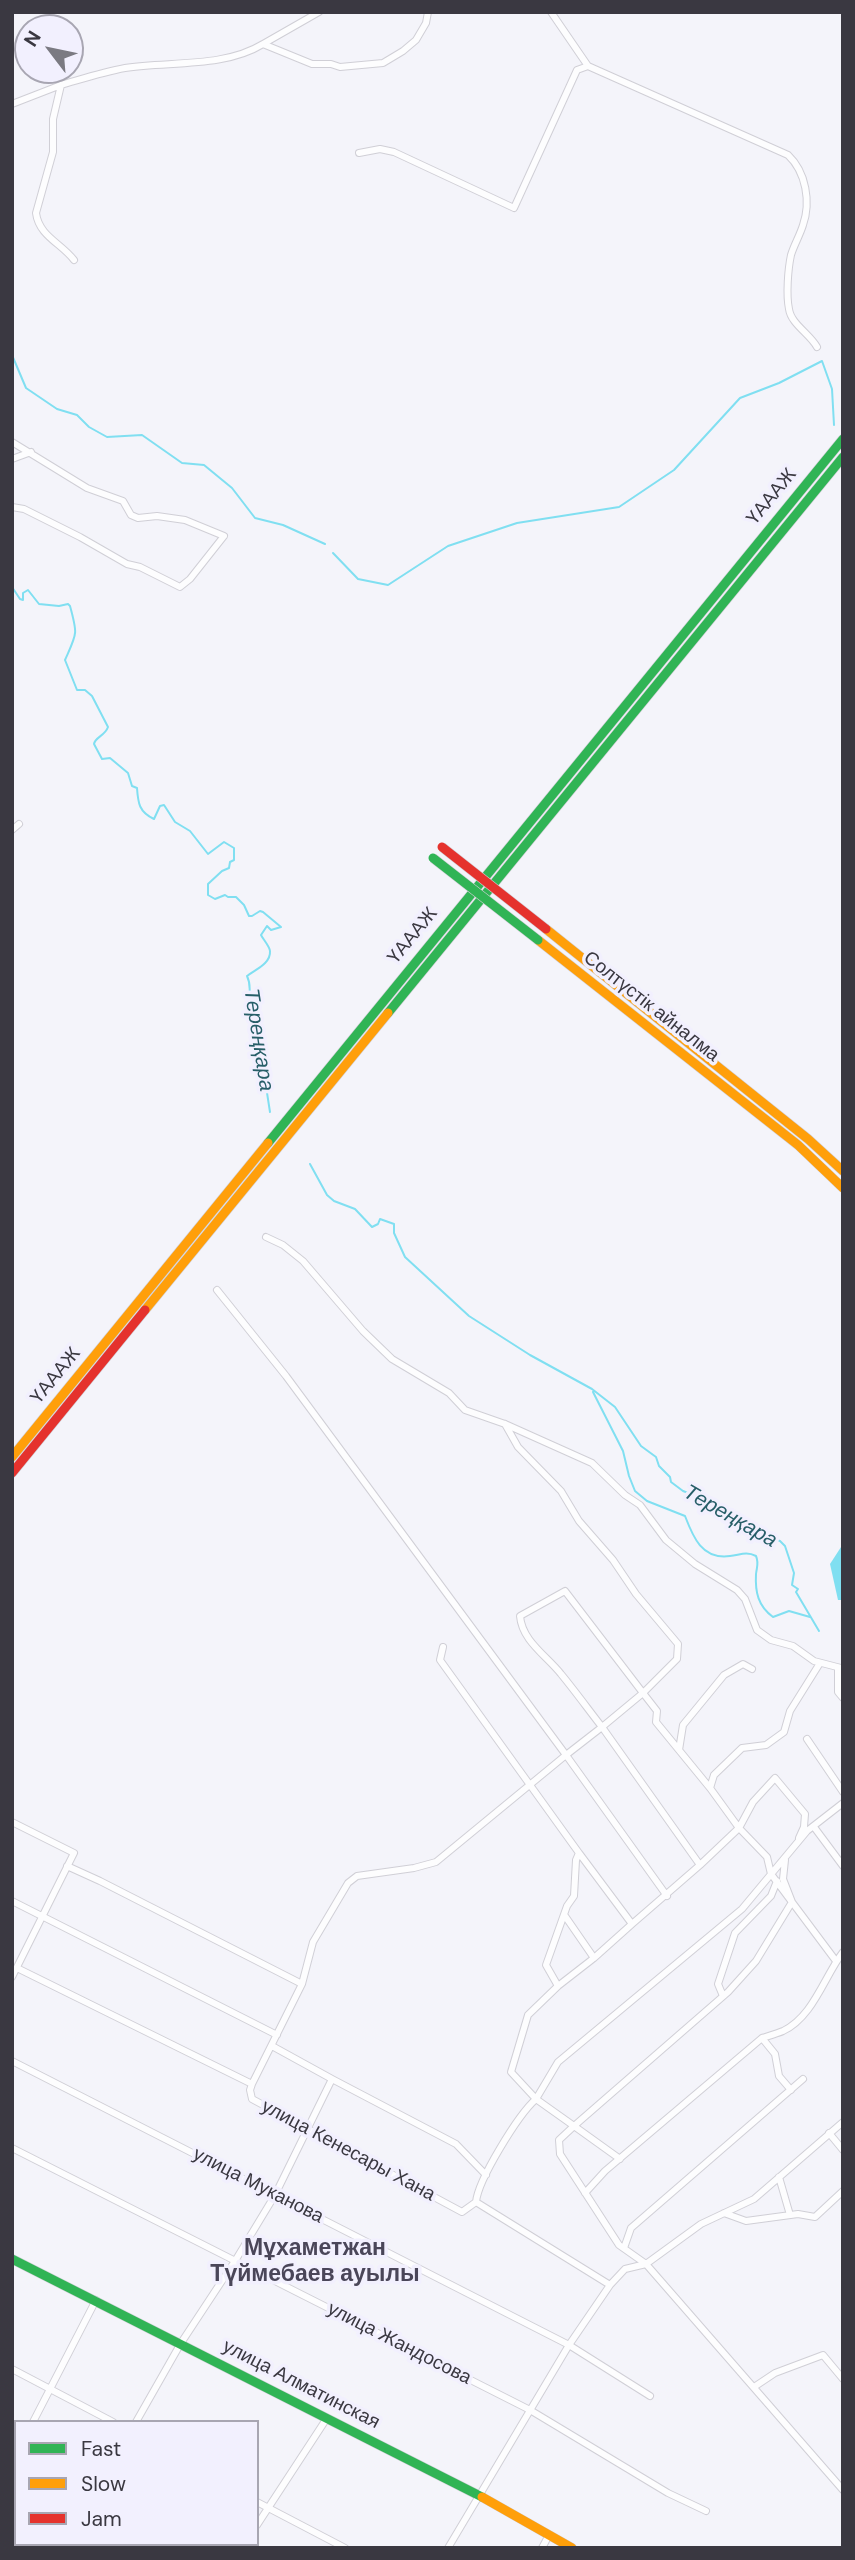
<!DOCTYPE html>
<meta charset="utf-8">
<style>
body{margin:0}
#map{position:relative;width:855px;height:2560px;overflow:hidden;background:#f4f4fa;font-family:"DM Sans",sans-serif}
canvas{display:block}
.frame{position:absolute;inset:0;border:14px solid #3a3841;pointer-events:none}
.legend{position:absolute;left:14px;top:2420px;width:245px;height:126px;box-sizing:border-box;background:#f2f0fe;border:2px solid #a8a6b2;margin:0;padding:9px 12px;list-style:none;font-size:21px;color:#3a3841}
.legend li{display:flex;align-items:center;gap:14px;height:35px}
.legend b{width:35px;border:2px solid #a8a6b2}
.north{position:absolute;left:14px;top:14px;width:70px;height:70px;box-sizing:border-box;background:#f2f0fe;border:2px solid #a8a6b2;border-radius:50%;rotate:302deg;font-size:19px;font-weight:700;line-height:28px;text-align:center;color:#3a3841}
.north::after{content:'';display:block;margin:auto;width:24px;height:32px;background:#7b7a82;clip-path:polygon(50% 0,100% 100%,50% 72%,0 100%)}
</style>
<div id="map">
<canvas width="855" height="2560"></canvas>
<div class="frame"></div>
<ul class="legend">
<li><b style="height:9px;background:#30b455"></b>Fast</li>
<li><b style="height:9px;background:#ff9f0a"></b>Slow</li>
<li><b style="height:9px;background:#e5322d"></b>Jam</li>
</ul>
<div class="north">N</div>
</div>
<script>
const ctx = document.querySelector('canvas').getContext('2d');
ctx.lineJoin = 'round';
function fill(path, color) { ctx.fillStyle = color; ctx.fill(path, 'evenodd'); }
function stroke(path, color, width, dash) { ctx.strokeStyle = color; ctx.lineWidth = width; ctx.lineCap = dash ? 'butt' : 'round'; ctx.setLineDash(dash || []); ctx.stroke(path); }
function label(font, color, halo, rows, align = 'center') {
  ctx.font = font + ' "DM Sans",sans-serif'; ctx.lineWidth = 7; ctx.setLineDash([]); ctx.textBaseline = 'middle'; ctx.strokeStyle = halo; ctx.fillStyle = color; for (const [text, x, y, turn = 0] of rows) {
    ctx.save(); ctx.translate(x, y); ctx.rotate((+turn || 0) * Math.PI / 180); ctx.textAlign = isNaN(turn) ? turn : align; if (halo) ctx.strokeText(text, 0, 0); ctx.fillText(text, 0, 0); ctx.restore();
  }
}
fill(new Path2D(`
 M843,1544V1600H838L830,1564Z`), '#80dff1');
stroke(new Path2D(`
 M12,355L26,388L57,409L77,415L89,427L107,437L142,435L182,463L204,465L232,488L255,518L283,525L325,544
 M333,553L358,579L388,585L448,546L517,523L619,507L674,470L740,398L779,383L822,361L832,389L834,425
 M12,587L20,599L23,600V593L28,590L39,604L59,606L68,604L70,606C78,635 77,633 65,660L77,690H85L92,696L108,727C105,736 95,737 94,744L102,759L110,758L128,773L132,786L137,788C138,803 139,812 154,819L160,806L164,805L175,822L190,831L208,854L224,842L234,848V860L230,862L229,868L222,871L208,884V895L215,899L225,895L228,897H236L244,905L249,916H252L260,911L263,912L281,927L271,930L267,926L261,935C263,939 270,947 270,951C271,964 254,970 247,976C251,984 249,988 250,996C258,1035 264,1073 270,1112
 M310,1164L327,1195L334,1201L355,1209L372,1227L378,1224L380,1219L394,1224V1233L405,1257L469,1316L530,1355L592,1389L615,1407L641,1446L656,1457L659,1466L670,1477L671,1482L683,1491L696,1496L718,1513L749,1531L780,1541L785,1546L794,1573L792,1585L798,1589L796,1592L819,1631
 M593,1392L623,1451L629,1476L635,1491L647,1501L685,1516C693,1537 702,1560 730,1556C740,1555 746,1551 756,1556C759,1563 757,1566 756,1574C755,1592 758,1606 773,1617L789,1611L810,1617`), '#80dff1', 2);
const street = new Path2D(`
 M551,12L588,66
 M263,44L319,12
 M61,85C82,79 103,72 125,68C169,61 224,68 263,44L312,64H331L340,67L383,63L403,51L416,40L426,23L428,12
 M12,104L61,85L53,119V152L36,213C39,236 61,243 74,260
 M359,153L380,149L394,152L514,208L577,70L588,66L788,155C806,172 811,202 803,225C800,235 794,245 791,255C788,269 786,295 789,309C791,324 810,334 817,347
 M12,442L87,488L123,501L131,515L138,518L157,516L185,520L224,536L190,579L180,587L140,567L127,564L80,537L24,509L12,507
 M12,459L31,452
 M12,830L19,824
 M266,1237L283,1245L303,1261L363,1331L392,1359L449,1393L465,1410L505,1424L592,1463L625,1495L640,1505L666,1540L695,1564L737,1590L745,1599L757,1630L771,1640L793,1646L814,1661L841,1668
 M217,1290L286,1376L566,1755L436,1862L414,1868L357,1876L348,1883L313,1942L302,1984
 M505,1424L518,1447L561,1491L579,1521L613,1560L636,1594L678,1644L677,1659L643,1693L565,1591L520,1616C522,1641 547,1656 561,1674C575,1691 588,1709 602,1727L643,1693L657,1711L656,1722L710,1788
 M443,1647L440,1660L579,1853L576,1860L574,1896L567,1906L546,1965L558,1986L528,2015L511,2072L536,2099L558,2062L742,1909L807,1831L843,1803
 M820,1663L790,1711L784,1732L766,1745L742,1748L714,1775L710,1788L739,1828L767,1857L771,1874L836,1961
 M843,1668L838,1670V1692L843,1698
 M807,1739L843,1792
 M679,1750L683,1725L724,1675L743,1664L752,1669
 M12,1822L74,1853L12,1977
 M814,1827L843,1866
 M579,1853L632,1924L594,1958
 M700,1865L739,1828L753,1802L775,1778L805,1814L804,1827L799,1838
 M67,1866L100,1881L302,1984L252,2084
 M12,1901L277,2035
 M632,1924L700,1865L602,1727L566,1755L667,1896
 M17,1968L252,2084L250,2090L252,2099L462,2212L476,2202
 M558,1986L594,1958L565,1916
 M723,1996L718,1984L735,1933L771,1896L777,1881
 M762,2038C768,2036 776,2034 783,2031C813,2017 824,1977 843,1952
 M12,2061L569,2345L650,2396
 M332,2079L456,2144L486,2175
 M829,2133L843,2150
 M12,2148L530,2410L668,2493L706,2511
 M620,2159L574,2126L728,1992L756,1961L792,1902L783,1879L785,1860
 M779,2177L790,2215
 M585,2193L605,2171L762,2038L775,2054L779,2076L791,2090
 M476,2202C478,2180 518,2115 536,2099L574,2126L559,2140L560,2154L619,2245L646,2264L843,2490
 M476,2202L610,2285
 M724,2213L746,2221L798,2214L815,2217L843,2191
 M624,2248L631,2228L803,2079
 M12,2369L113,2422
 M754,2387L775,2373L823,2355L843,2379
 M33,2422L96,2300
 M136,2422L181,2343L235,2261L275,2195L332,2079L272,2046
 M12,2463L16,2456
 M12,2473L16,2475
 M257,2502L345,2548
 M257,2525L327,2418
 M145,2544L152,2548
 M74,2548L76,2544
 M243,2548L245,2544
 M448,2548L569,2345L610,2285L625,2269L646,2264L701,2224L754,2199L843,2122
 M542,2548L549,2535`);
const fast = new Path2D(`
 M388,1013L843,457
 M268,1143L843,439
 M12,2259L482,2497`);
const slow = new Path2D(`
 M546,929L808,1139L843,1171
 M538,940L798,1145L843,1188
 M145,1310L388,1013
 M12,1457L268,1143
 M482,2497L572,2548`);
const jam = new Path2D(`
 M12,1473L145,1310`);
stroke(street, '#d0cfd6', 8);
stroke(fast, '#d0cfd6', 10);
stroke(slow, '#d0cfd6', 10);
stroke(jam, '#d0cfd6', 10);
stroke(street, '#fdfdfe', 6);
stroke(fast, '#30b455', 9);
stroke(slow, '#ff9f0a', 9);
stroke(jam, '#e5322d', 9);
const fastBridge = new Path2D(`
 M433,858L538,940`);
const jamBridge = new Path2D(`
 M442,847L546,929`);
stroke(fastBridge, '#d0cfd6', 10, []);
stroke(jamBridge, '#d0cfd6', 10, []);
stroke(fastBridge, '#30b455', 9);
stroke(jamBridge, '#e5322d', 9);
label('19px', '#3a3841', '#f2f0fe', [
 ["ҮАААЖ",772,497,-51],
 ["ҮАААЖ",413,936,-51],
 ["Солтүстік айналма",651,1007,38],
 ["ҮАААЖ",56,1376,-51],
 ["улица Кенесары Хана",348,2151,28],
 ["улица Муканова",258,2186,27],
 ["улица Жандосова",399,2344,27],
 ["улица Алматинская",301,2385,27]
]);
label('italic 21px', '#275e68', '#f2f0fe', [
 ["Тереңқара",258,1040,81],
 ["Тереңқара",730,1517,30]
]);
label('bold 23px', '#4a4659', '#f2f0fe', [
 ["Мұхаметжан",315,2249],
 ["Түймебаев ауылы",315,2275]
]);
</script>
